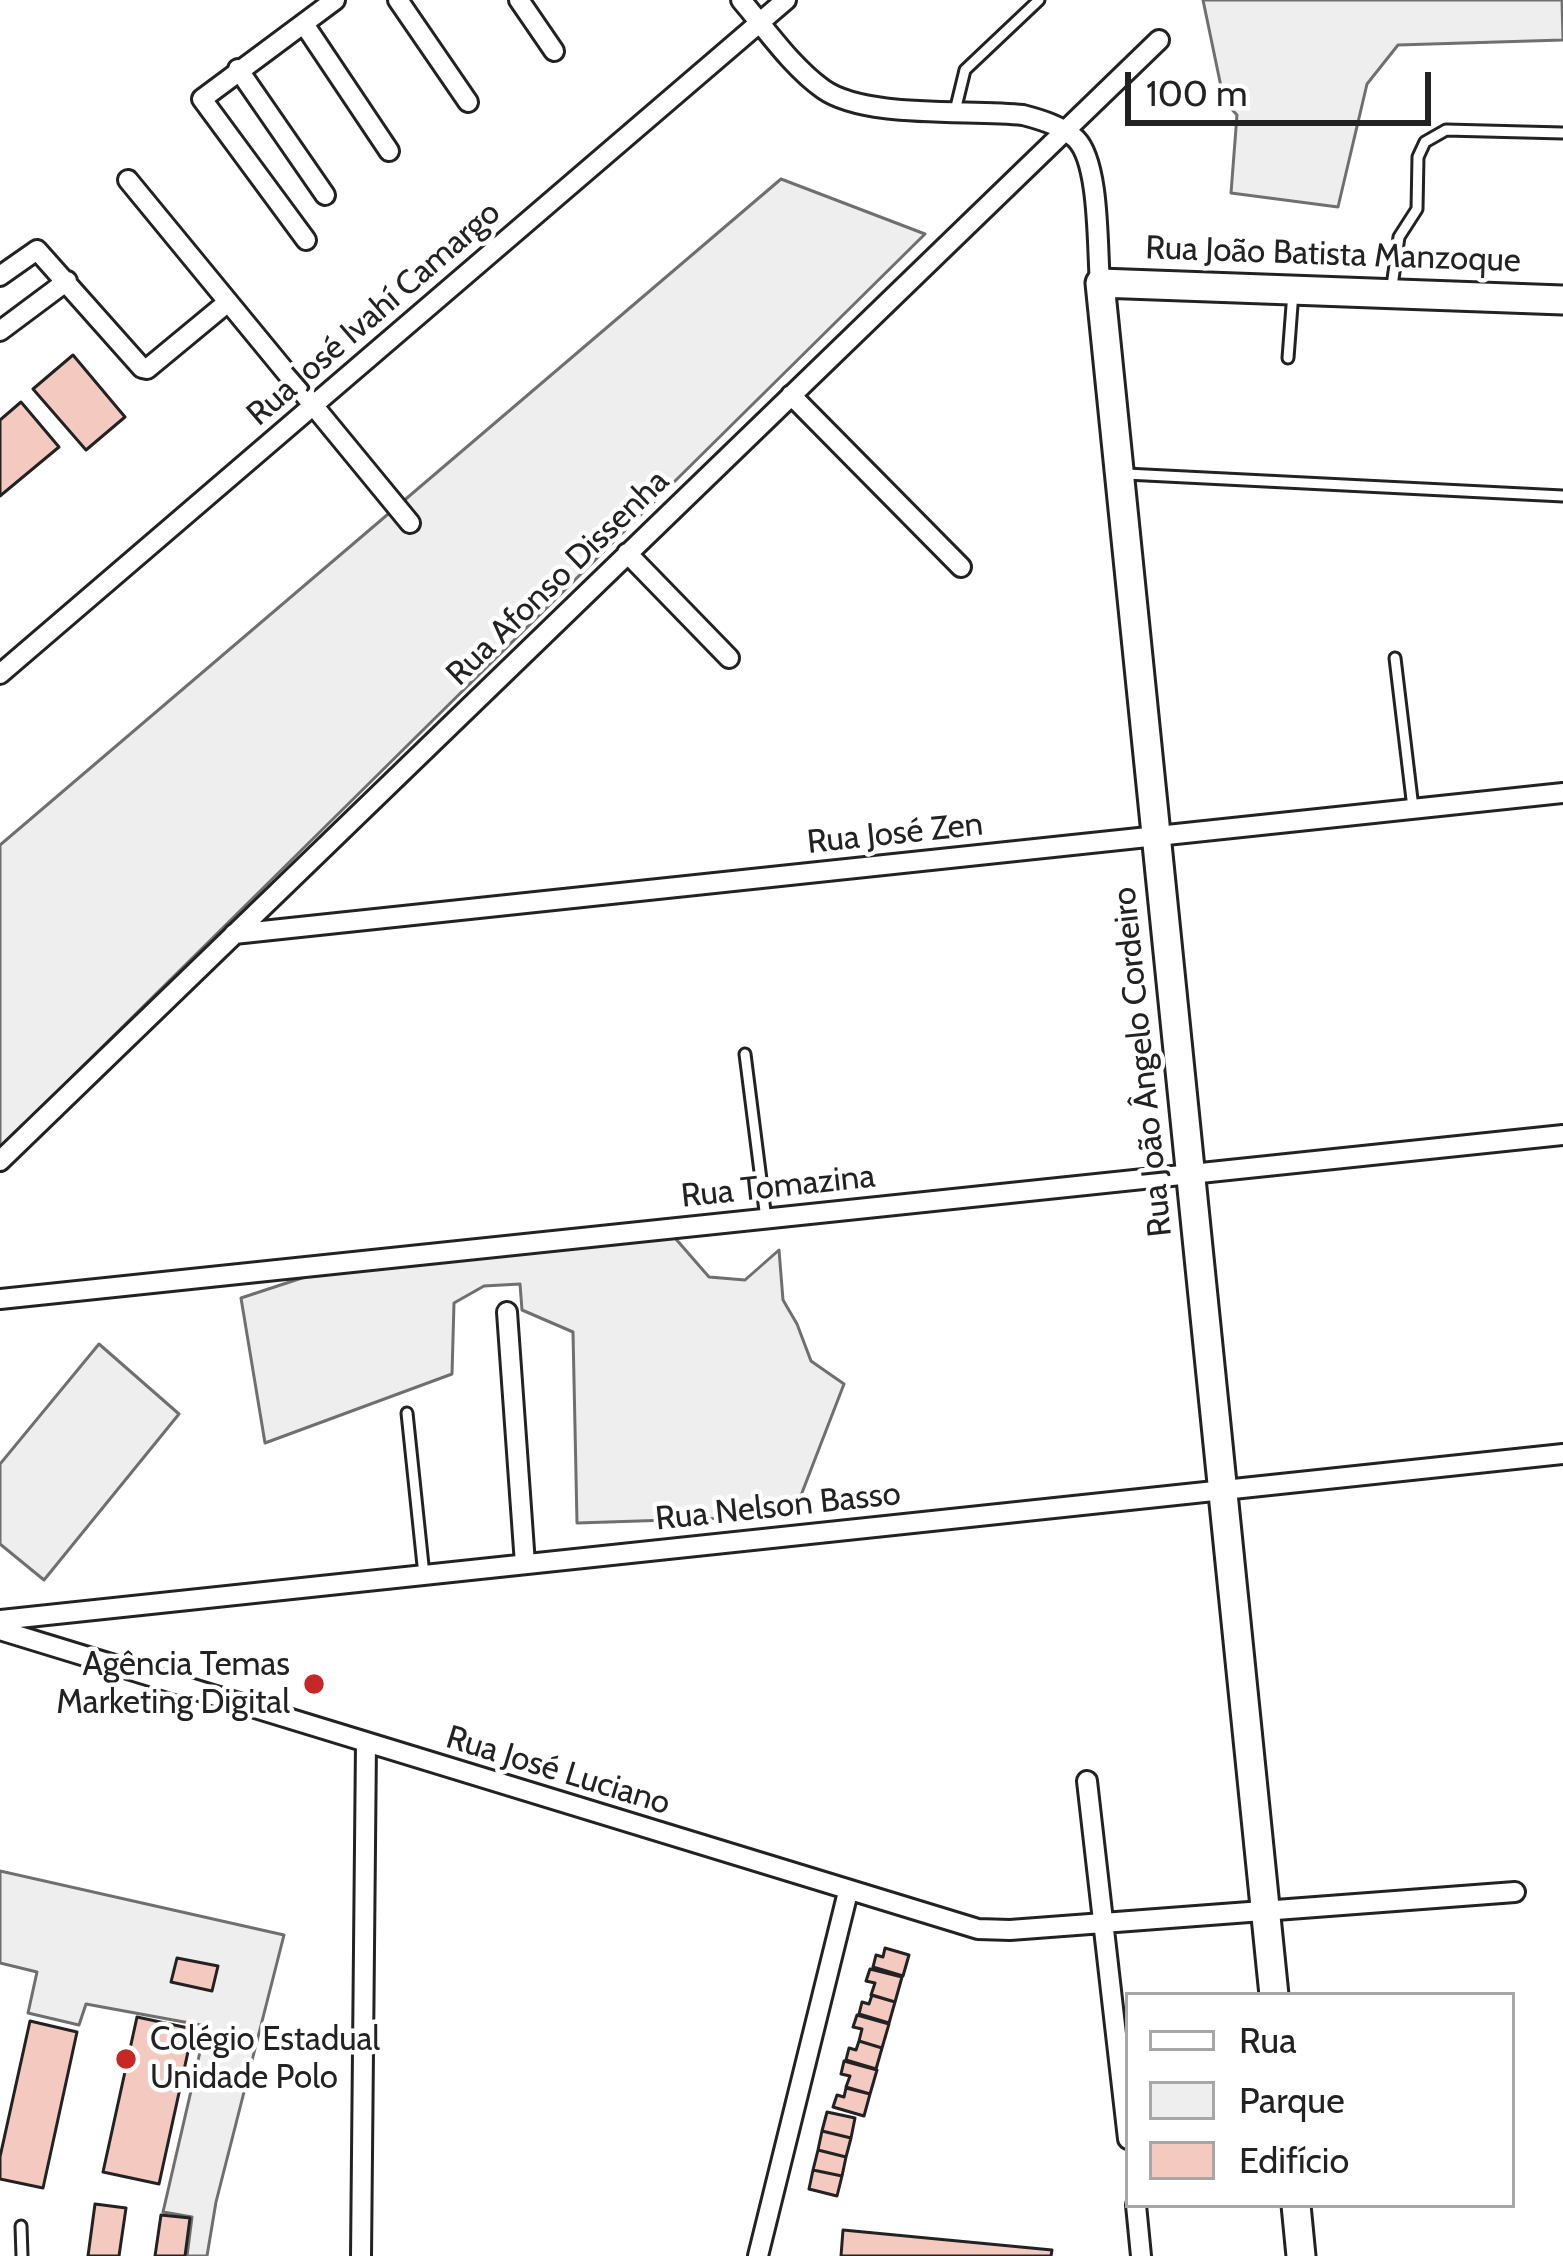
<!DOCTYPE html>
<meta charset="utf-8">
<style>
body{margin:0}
#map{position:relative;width:1563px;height:2256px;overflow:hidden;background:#fff;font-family:Cabin,sans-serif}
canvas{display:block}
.legend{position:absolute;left:1125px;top:1992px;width:390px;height:216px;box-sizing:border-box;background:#fff;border:3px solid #a7a7a7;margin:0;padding:15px 21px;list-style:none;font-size:36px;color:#222}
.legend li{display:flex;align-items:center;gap:24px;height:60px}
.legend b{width:60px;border:3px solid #a7a7a7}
.scale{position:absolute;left:1125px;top:72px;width:306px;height:54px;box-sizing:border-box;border:6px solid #222;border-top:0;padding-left:15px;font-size:36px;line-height:42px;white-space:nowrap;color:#222;-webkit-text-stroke:9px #fff;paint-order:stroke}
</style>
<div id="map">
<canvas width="1563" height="2256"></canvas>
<ul class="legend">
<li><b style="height:15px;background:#fff"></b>Rua</li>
<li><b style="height:33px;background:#eee"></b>Parque</li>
<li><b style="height:33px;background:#f3c9c0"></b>Edifício</li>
</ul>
<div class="scale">100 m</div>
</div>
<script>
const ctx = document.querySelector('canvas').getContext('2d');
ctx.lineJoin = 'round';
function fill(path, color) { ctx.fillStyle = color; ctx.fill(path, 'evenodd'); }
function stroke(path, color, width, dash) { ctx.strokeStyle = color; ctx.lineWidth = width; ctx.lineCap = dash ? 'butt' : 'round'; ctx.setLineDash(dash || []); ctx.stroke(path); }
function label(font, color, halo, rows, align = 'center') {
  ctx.font = font + ' Cabin,sans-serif'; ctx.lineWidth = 9; ctx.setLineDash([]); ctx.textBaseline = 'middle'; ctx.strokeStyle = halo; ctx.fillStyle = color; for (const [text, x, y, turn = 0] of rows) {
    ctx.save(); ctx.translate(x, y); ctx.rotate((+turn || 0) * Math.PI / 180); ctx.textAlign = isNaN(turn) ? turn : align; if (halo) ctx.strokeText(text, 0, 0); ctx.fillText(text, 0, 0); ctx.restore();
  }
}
const green = new Path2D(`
 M1203,0H1562L1563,40L1398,45L1367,84L1338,207L1231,193L1237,115L1224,101Z
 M781,179L925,234L0,1148V845Z
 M675,1238L709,1277L745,1280L779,1250L783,1300L797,1324L811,1361L844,1384L793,1516L577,1523L573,1332L522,1310L520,1284L484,1286L454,1303L452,1374L265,1443L241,1298L314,1274Z
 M99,1344L179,1414L44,1580L0,1544V1464Z
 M0,1871L284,1935L216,2202L207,2256H187L192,2217L163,2212L206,2026L86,2004L79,2025L28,2013L37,1972L0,1963Z`);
fill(green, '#eee');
stroke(green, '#6f6f6f', 3);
const building = new Path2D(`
 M73,355L125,417L86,450L33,389Z
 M21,402L59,447L0,496V420Z
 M885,1948L909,1955L903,1976L873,1967L876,1955L883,1957Z
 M177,1958L218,1966L212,1991L171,1982Z
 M870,1969L902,1977L895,2002L871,1995L875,1983L866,1981Z
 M872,1995L895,2002L889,2023L859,2014L862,2002L869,2004Z
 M857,2015L889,2024L882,2048L859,2041L862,2029L853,2027Z
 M137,2017L193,2029L159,2184L103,2172Z
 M30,2021L77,2032L43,2188L0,2179V2157Z
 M859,2041L882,2048L876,2069L846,2060L849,2048L856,2050Z
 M844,2061L877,2070L870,2094L846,2087L850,2076L841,2074Z
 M846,2088L870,2094L864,2116L833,2107L837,2095L844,2097Z
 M827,2112L855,2118L851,2138L822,2131Z
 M822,2131L851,2138L846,2157L818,2150Z
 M818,2150L846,2157L842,2176L813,2170Z
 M813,2170L842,2176L837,2196L809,2189Z
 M95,2204L126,2208L119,2256H88Z
 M161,2215L190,2218L185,2256H155Z
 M843,2230L1052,2250L1051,2256H841Z`);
fill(building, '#f3c9c0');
stroke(building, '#222', 3);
const lane = new Path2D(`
 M955,111L965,70L1039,0
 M1391,293L1399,237L1417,209L1418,157L1425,142L1446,130L1563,133
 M1288,358L1293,292
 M1126,474L1563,496
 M1395,658L1413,808
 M745,1054L766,1219
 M407,1413L424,1575
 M21,2226L22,2256`);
const street = new Path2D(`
 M398,0L468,102
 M519,0L554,51
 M741,0C766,29 791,66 823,89C865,119 969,109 1023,115C1042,120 1062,126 1076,139C1100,163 1097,248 1100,283
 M304,24L389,151
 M238,69L325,195
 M128,180L410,523
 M306,240L202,99L335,0
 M0,276L37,250L142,368L147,369L228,302
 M0,331L67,281
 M791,395L961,567
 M627,553L729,658
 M0,674L786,0
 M234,934L1563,793
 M0,1161L1159,40
 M0,1299L1563,1135
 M507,1312L525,1564
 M0,1620L1563,1454
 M0,1630L978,1929L1010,1930L1515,1892
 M1087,1781L1128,2139
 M1136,2205L1141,2256
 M361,2256L366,1743
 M758,2256L848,1892`);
const secondary = new Path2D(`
 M1274,1995L1100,283L1563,300
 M1296,2205L1301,2256`);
stroke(lane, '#222', 15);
stroke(street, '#222', 24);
stroke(secondary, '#222', 33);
stroke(lane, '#fff', 9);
stroke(street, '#fff', 18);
stroke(secondary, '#fff', 27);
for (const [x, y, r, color] of [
 [314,1684,12,"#c62828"],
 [126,2059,12,"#c62828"]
]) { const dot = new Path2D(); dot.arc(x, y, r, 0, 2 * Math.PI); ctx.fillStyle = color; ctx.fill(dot); stroke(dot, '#fff', 4.5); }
label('33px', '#222', '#fff', [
 ["Rua João Batista Manzoque",1333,255,2],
 ["Rua José Ivahí Camargo",374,314,-41],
 ["Rua Afonso Dissenha",558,578,-44],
 ["Rua José Zen",895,834,-6],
 ["Rua João Ângelo Cordeiro",1143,1062,-96],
 ["Rua Tomazina",778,1187,-6],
 ["Rua Nelson Basso",778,1507,-6],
 ["Rua José Luciano",558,1771,17]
]);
label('33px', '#222', '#fff', [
 ["Agência Temas",290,1665],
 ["Marketing Digital",290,1703],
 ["Colégio Estadual",150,2040,"left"],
 ["Unidade Polo",150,2078,"left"]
], 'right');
</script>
